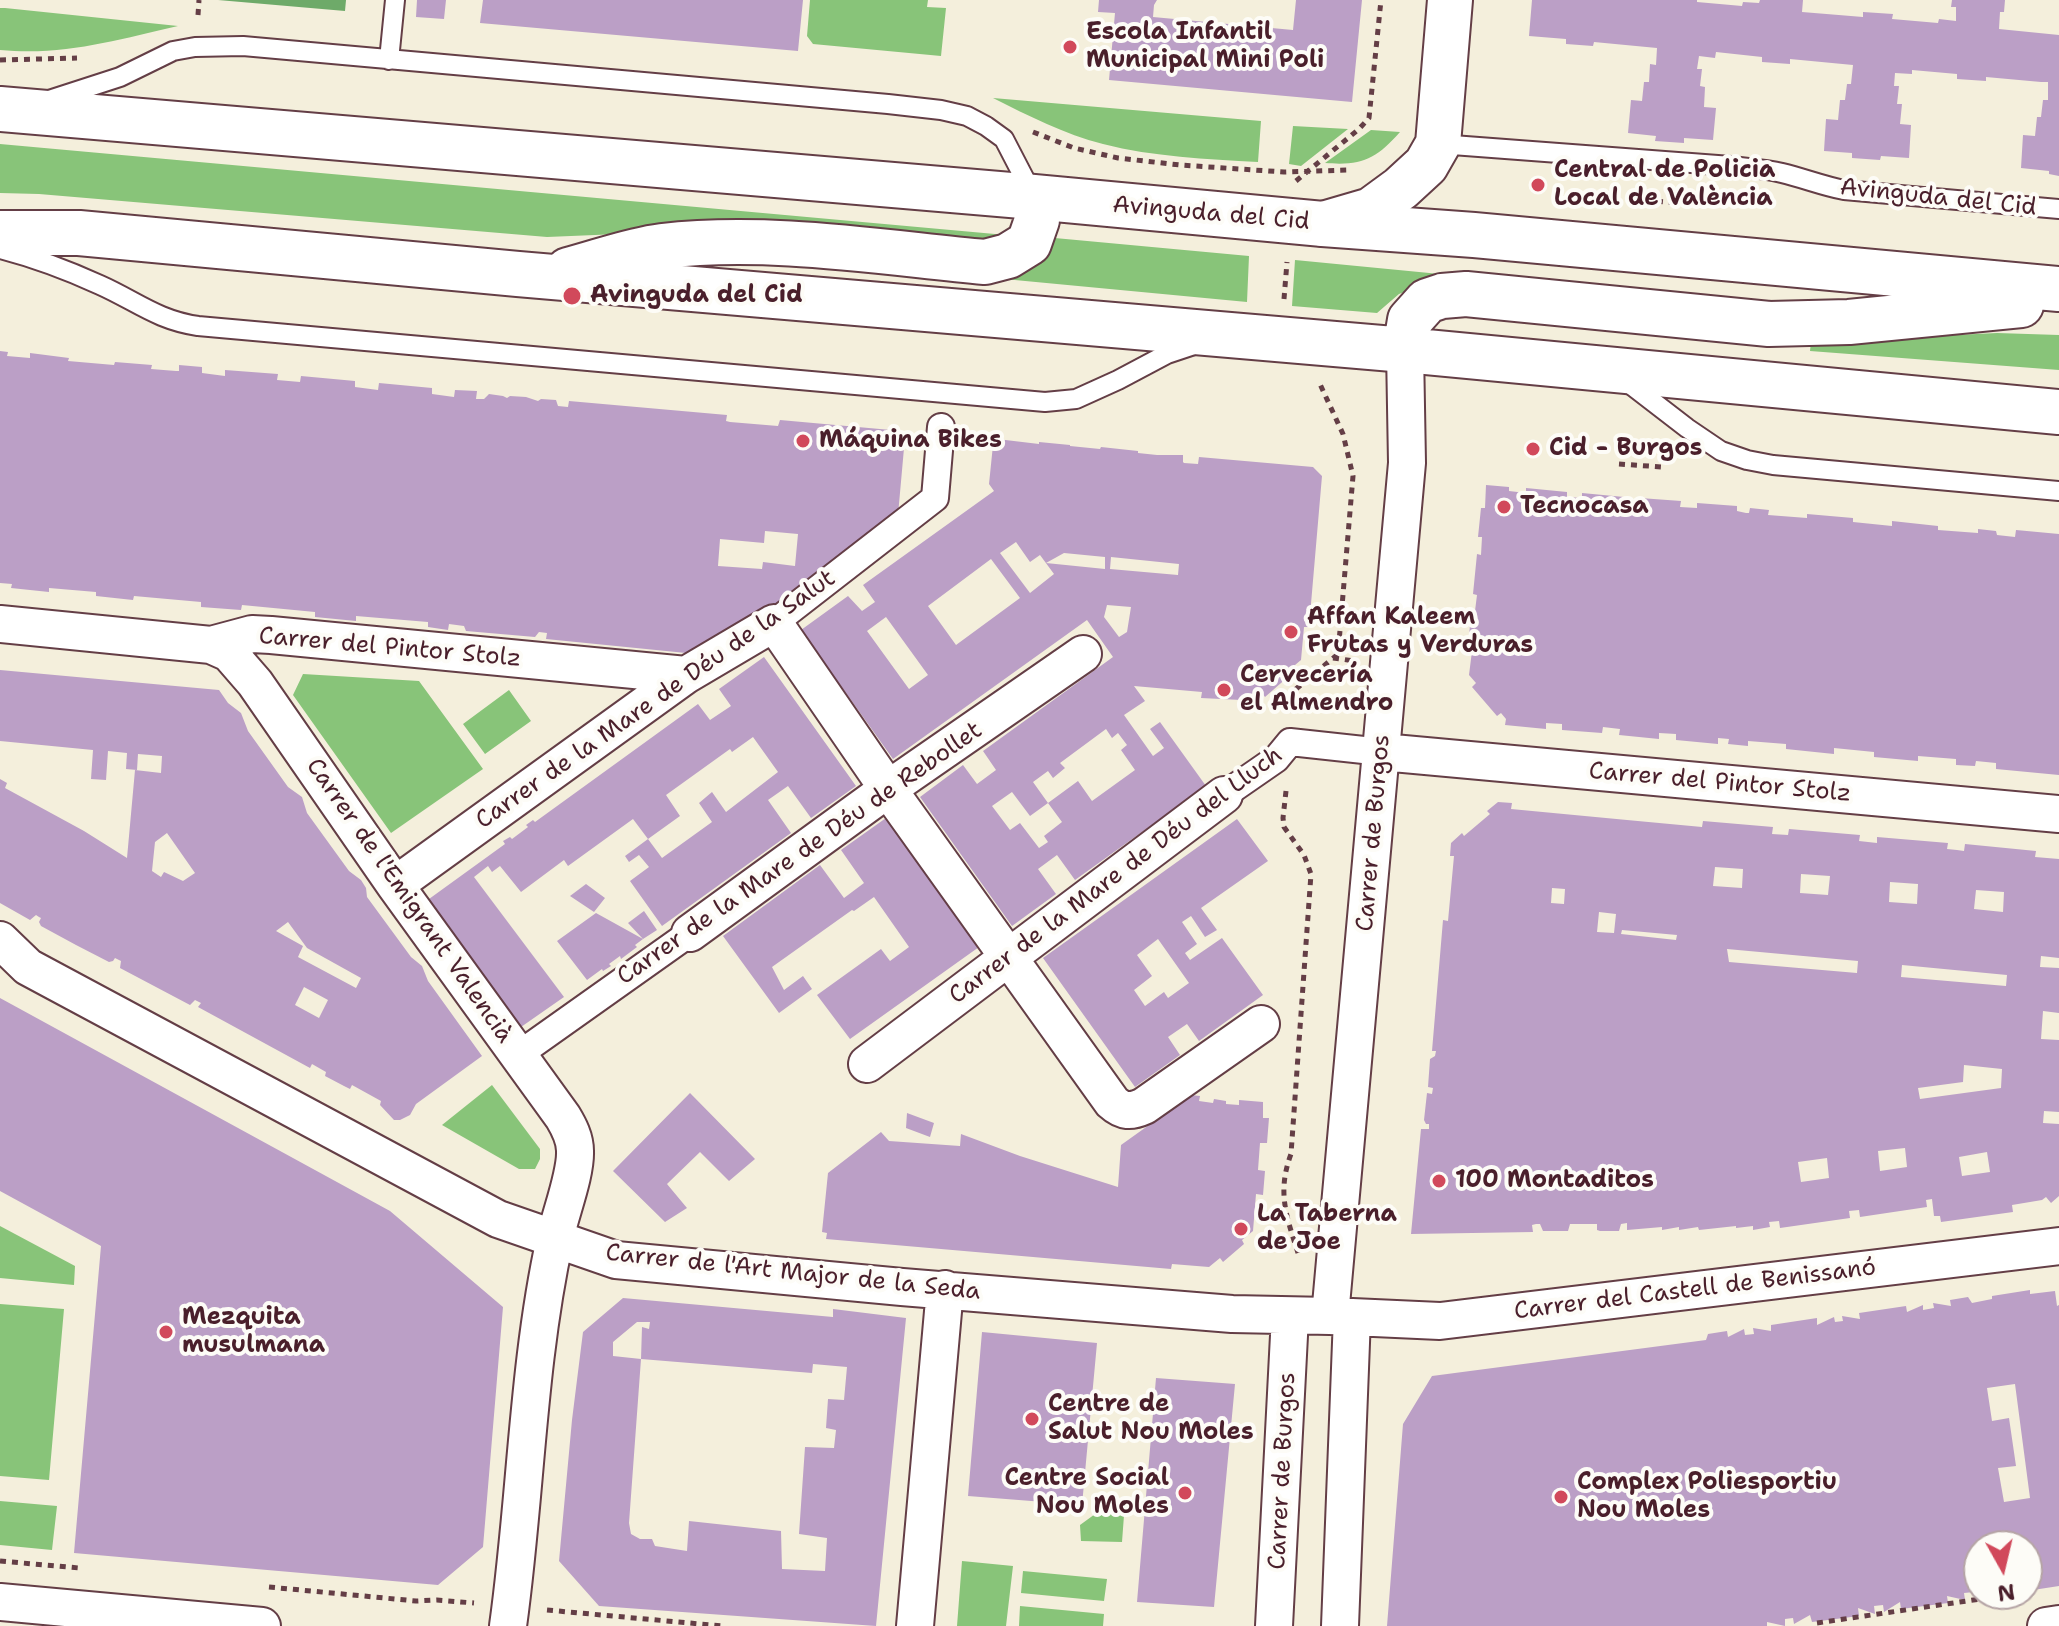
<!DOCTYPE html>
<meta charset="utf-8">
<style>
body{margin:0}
#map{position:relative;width:2059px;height:1626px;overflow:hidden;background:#f4efdc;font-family:"Shantell Sans",sans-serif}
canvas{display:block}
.north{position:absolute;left:1963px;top:1530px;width:80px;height:80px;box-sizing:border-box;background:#fdfcf7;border:2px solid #b5a4a5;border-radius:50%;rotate:172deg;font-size:22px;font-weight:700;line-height:32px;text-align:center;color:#4a1f2b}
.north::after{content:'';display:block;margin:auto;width:28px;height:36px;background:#d1495b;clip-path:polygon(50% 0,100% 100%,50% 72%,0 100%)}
</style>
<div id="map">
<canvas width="2059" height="1626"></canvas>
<div class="north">N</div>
</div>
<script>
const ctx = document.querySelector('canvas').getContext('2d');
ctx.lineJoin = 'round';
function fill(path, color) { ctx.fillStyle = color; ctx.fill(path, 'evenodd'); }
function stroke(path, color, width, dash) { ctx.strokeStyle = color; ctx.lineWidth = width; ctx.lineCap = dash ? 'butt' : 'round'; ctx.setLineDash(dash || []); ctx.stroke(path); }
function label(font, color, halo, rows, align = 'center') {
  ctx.font = font + ' "Shantell Sans",sans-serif'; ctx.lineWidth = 8; ctx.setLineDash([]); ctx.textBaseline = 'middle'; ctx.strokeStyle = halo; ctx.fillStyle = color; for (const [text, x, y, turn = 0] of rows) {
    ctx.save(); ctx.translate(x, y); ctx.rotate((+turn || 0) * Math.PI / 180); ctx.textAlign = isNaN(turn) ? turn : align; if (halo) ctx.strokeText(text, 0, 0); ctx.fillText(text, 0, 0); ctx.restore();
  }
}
fill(new Path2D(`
 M810,0H928L927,7L946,8L941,56L813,44L807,36Z
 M0,8H5L178,26C116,40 65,56 0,50Z
 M993,98L1261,121L1258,162C1206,159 1154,157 1103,144C1064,134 1029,116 993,98Z
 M1293,126L1348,129L1301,166L1289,164Z
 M1371,130L1400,132C1376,159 1362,166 1325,163Z
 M0,144L1017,236L1005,246L643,233L547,237L39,194L0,193Z
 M1044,237L1249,256L1247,302L983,277Z
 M1295,260L1450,275L1399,294L1377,313L1292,306Z
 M1997,333L2059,335V370L1810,351L1811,342Z
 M303,674L419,681L483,769L391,833L293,695Z
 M509,690L531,721L485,754L463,724Z
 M492,1085L540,1149V1159L535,1169H519L442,1125Z
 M0,1226L75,1266L74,1285L0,1278Z
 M0,1304L64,1309L49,1480L0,1476Z
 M0,1501L57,1506L52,1550L0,1545Z
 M1113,1501L1125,1502L1122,1542L1081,1541L1080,1525Z
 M962,1561L1013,1566L1006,1626H957Z
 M1023,1571L1107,1579L1104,1601L1021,1593Z
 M1020,1606L1104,1614L1103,1626H1019Z`), '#88c479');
fill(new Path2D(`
 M218,0H346L345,11Z`), '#6eaa69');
fill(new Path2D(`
 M417,0H446L444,19L416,17Z
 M483,0H803L798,51L480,23Z
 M1099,0H1157L1154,5L1153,17L1293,30L1296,0H1362L1352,102L1109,80L1115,13L1098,12Z
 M1532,0H1697V2L1742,6L1743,2L1759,3L1760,0H1803L1802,12L1863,17V12L1893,14L1892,19L1938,23L1939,19L1956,21V7H1951L1952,0H2005L2004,12H2000L1999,29L2059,35V176L2049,174V171L2021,168L2023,135L2035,136L2037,117H2041L2043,100H2048V82H2041L1986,77V81L1957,79V74L1912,70V74L1895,73L1894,86H1899L1897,104H1902L1900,124L1911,125L1909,158L1881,156L1880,160L1852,158V153L1824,151L1826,119L1838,120L1840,100H1845L1847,84H1851L1853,65L1790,59V64L1762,62V57L1716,52L1715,58L1699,56L1697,69H1702L1700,86L1705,87L1704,107L1716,108L1713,140L1684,138V143L1655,141L1656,136L1628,133L1631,100L1642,101L1644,82H1649L1650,64L1656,65L1657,48L1594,42L1593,46L1566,44V39L1529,36Z
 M0,351L8,352L7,356L30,358V353L69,358L68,361L114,365L115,362L152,365L151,369L176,371H179V365L202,367V373L225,376V370L278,374L277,380L300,382L301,376L355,381V387L378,390L379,383L432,388V394L454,397L455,390L477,391L476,399H484L489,394L503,396L507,398L510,396L526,397L538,401L541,399L556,400L558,406L568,407L569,401L727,415L726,421L730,422L778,426L780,420L902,431L903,438L905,437L898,515L808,578L811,581L706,655L546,639L547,633L539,632L535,637L466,631L464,626L449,624L448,630L428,627V622L356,616V621L315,617V612L242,605L241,610L201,607V602L134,596L133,600L96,596V592L49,588V592L11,588L12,584L0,583ZM765,531L798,534L795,566L763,562L762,569L718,566L720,539L764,543Z
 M997,439L1039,444V442L1070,445V446L1100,449L1101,447L1138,451V453L1157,455H1183V462L1184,463L1198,464L1199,457L1313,467L1322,476L1309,627H1304L1301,660L1295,665L1297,669L1265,697L1262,693L1258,697L1242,695L1241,700L1201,698L1202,692L1134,686L1145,701L1124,715L1153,756L1164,748L1150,729L1160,722L1206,786L1075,880L1057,855L1038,869L1056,894L1012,926L920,797L963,765L977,784L996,770L983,751L1113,657L1087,620L893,759L801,630L848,596L862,611L875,602L863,585L994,491L989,484L993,445L997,446ZM1016,542L1030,562L1040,555L1054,574L1030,593L1000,553ZM1064,553L1105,557V569L1046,563ZM1111,557L1179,564L1178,575L1110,569ZM991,559L1020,598L956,645L928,606ZM1107,605L1131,607L1127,632L1119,637L1104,617ZM886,617L928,675L909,689L867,631ZM1106,729L1112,738L1118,733L1127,745L1121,750L1135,770L1092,801L1078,781L1048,803L1062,822L1044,836L1048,842L1039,848L1020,823L1010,830L992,806L1012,792L1030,816L1048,803L1033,782L1048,771L1053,778L1065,768L1060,763Z
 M1486,485L1509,487V491L1526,493V488L1567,492V497L1582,498V493L1624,497V502L1639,503L1640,498L1681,501L1680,507L1697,508V503L1737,506V511L1746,513H1749L1750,508L1769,510L1768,515L1807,518V514L1853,518V522L1892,526V521L1938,526V530L1978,533V529L1996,531L1997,535L2015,537L2016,530L2059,534V775L1996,769V763L1976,761L1975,766L1956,765V759L1918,756V761L1874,757V752L1834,748V754L1786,749V744L1748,741V746L1728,744L1729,739L1718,738V744L1676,740V734L1659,733V739L1619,735L1620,729L1603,727L1602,733L1562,730V724L1546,723V729L1505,725L1506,719L1501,713L1497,716L1472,687L1476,683L1469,675L1472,651H1468L1471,611H1475L1477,595L1473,594L1477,554L1481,555L1482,537H1478L1481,508H1485Z
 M764,657L856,786L811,818L788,786L768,800L791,833L662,926L630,881L649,867L639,855L629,862L625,856L648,839L662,858L712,822L699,803L712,792L726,812L778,772L753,737L732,752L730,749L666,795L680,816L648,839L633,819L568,866L564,860L521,892L500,866L492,872L488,866L474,877L564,997L521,1027L518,1023L516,1025L511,1017L513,1016L500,998L497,1000L492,992L494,990L482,973L479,974L474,967L476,965L464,948L461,950L455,942L458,940L446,922L442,924L437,917L440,914L429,899L505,844L503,841L510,837L512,839L528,827L526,825L533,820L535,822L698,704L710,720L731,706L719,689Z
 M0,670L219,690L228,703L241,713L248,731L288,787L302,797L307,813L349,871L361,880L366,888L367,897L411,957L422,966L428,981L482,1056L416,1104L410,1115L400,1120H394L380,1105L381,1101L352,1085L350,1089L344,1086L325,1076L326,1072L312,1064L310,1068L198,1007L201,1003L195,1000L190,1005L120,968L121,961L115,958L113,961L109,962L76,945L41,926L39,922L41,918L39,917L36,915L30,920L0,903V779L7,783L5,788L84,831L127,858L135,770L161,773L162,756L138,754L137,770L126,769L127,753L108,751L106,780L91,779L93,750L0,741ZM167,833L195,873L183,881L164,872L161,877L152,871L155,842ZM288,922L307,948L361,978L356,988L298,957L303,946L276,931ZM304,987L328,1000L319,1018L295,1005Z
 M1498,802L1512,803L1511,809L1627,820L1702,827L1703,821L1773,827L1772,834L1788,835L1789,829L1860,835L1859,841L1877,843V837L1948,843L1947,849L1957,850L1964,851L1965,844L2036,851L2035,857L2059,859V958L2041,956L2040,967L2059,968V1013L2043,1011L2041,1039L2059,1040V1112L2044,1111L2043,1123L2059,1124V1196L2051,1203L2046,1197L2042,1200L2012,1205L2013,1212L1941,1222L1940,1216H1934L1932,1199L1926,1200L1927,1207L1860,1217L1859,1210L1849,1211L1850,1218L1780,1228L1779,1221L1769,1222L1770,1227L1753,1230V1226L1736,1228V1226L1699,1230L1698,1227L1679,1230V1227L1662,1230V1227L1627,1230V1223L1621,1224L1619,1231H1600L1597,1230V1224H1570L1568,1231H1543L1540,1224H1536L1532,1225L1533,1232L1411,1234L1421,1129H1429V1124H1426L1424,1120L1427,1093L1432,1094L1433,1088L1428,1087L1430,1059L1435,1056L1436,1051H1432L1443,920L1448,921L1454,856H1450L1451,843L1462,833L1464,836L1490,814L1487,811ZM1715,867L1743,869L1742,888L1713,886ZM1801,874L1830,876L1828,895L1800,893ZM1890,882L1918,884L1917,904L1889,902ZM1552,888L1565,889L1564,904L1551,903ZM1976,890L2004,892L2003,912L1974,909ZM1599,912L1616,914L1614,933L1597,932ZM1622,930L1677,935L1676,940L1621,934ZM1727,949L1858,961L1857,973L1729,962ZM1902,965L2007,975L2006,986L1901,977ZM1964,1065L2002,1069L2001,1088L1920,1099L1918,1088L1963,1082ZM1905,1148L1907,1167L1880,1171L1878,1151ZM1987,1152L1990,1172L1962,1176L1959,1157ZM1827,1158L1829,1178L1801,1182L1798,1162Z
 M886,818L979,947L850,1039L817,995L881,949L890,961L909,947L874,897L854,911L852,910L772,967L784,990L803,976L812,989L779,1013L723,936L820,865L844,898L864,883L841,850Z
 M1237,819L1268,861L1201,908L1217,930L1205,937L1191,916L1182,922L1197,944L1185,953L1190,960L1222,938L1263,995L1199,1041L1187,1024L1168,1037L1180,1055L1135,1087L1043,958ZM1158,939L1189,983L1168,998L1164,992L1145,1006L1134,990L1152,976L1137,955Z
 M586,884L605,898L594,912L570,896Z
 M644,911L657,930L643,939L635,945L637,947L621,959L620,956L609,964L611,966L603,971L602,969L587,980L557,941L596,913L643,939L628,923Z
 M0,998L390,1211L503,1307L483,1547L438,1585L74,1553L101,1246L0,1191Z
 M690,1093L755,1159L729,1181L700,1152L667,1184L687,1208L665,1222L613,1171Z
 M1191,1095L1200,1096L1199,1101L1213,1103L1214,1099L1226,1101V1104L1239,1105V1100L1263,1102V1118H1269L1267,1143H1260L1258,1170L1265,1171L1263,1195L1256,1194L1253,1231L1242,1240L1244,1244L1223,1262L1220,1258L1209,1267L1172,1264L1171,1269L826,1239L827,1233L822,1232L828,1173L881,1132L889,1141L960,1146L961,1134L1020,1156L1118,1187L1121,1145Z
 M907,1113L934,1123L930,1137L906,1128Z
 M2030,1290V1294L2055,1291L2057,1306L2059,1305V1586L2033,1590L2032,1584L2027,1585V1546H1979V1596L1975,1598L1974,1592L1964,1593L1965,1600L1947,1596L1948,1603L1901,1609L1900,1602L1884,1612L1883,1605L1874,1606L1875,1614L1858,1608L1859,1616L1812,1622L1810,1615L1794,1624L1793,1618L1785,1619V1626L1767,1622V1626H1387L1403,1424L1432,1376L1706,1340L1708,1334L1727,1331L1728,1337L1744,1329L1745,1335L1754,1334L1753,1328L1771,1331V1325L1817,1318V1325L1834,1317L1835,1322L1843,1321L1842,1316L1860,1319L1859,1313L1906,1306L1907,1312L1923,1305V1310L1934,1308L1933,1303L1951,1306L1950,1300L1968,1297L1972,1303L1992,1299V1296ZM2015,1384L2030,1498L2004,1502L1998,1468L2016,1466L2009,1418L1992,1421L1987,1388Z
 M623,1298L833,1317V1309L906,1318L876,1626L599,1606L559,1561L572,1420L583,1332ZM637,1322H650L649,1329L642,1327L641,1359L812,1373L813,1364L847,1367L844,1400L828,1399L826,1428L836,1430L834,1448L805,1447L799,1534L827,1538L825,1571L782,1569L781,1531L689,1521L687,1551L655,1546L652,1539H640L631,1534L629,1523L641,1359L613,1356V1342Z
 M982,1332L1097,1343L1082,1505L968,1496Z
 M1156,1378L1235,1384L1214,1607L1137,1602Z`), '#bb9fc6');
const service = new Path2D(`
 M389,60L395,0
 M49,100L120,77L173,51L195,47L243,46L888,104L941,110L967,116L986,126L1004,139L1033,195
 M1439,144L1731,166C1748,168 1766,169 1782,173C1803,178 1823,186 1844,190L2059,209
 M0,249C35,258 67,270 100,285C136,301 157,320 198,326L1045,402L1076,399L1118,380L1167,354L1194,345
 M1626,381L1687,428L1721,451L1747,460L1773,465L2059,491`);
const pedestrian = new Path2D(`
 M774,623L935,498L941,427
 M1224,795L1276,759L1290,742L1382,752
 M518,1055L690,933`);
const minor = new Path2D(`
 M0,624L211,645L252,634L271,635L686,675
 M211,645L229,653L255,683L395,885L563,1117C569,1127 575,1138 575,1151C576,1175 560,1214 555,1239C527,1366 526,1498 508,1626
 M1382,752L2059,814
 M395,885L686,675L774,623L888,789L1112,1102C1123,1112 1131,1112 1144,1106L1261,1024
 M690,933L888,789L1083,654
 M0,940L28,967L498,1219L616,1260L902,1287L1232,1314L1330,1316L1440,1321L2059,1246
 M867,1064L1224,795
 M1330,1316L1407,463L1405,350
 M0,1602L262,1626
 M915,1626L945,1289
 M1274,1626L1290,1316
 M1340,1626L1352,1317
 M2046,1626L2059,1624`);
const tertiary = new Path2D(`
 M1323,224L1371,210L1401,188L1426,165L1438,144L1450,0`);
const primary = new Path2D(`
 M0,109L1034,197L1323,224L1474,235L2059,289
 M0,233H79L518,274L1405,350L2059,412
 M568,270C599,262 630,250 662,246C769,234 878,252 985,262L1008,256L1029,243L1037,220L1034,197
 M1405,350L1410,320L1427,301L1442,296L1466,294L1769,324L1849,322L2021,305`);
stroke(service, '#643e46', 22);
stroke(pedestrian, '#643e46', 30);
stroke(minor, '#643e46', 40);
stroke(tertiary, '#643e46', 48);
stroke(primary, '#643e46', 48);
stroke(new Path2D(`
 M198,15L199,0
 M0,60L77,58
 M1033,132L1074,148L1118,158L1180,165L1284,172L1350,170
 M1296,181L1359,129L1369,118L1381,0
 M1645,200L1698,205
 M1284,299L1287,262
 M1619,464L1662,467
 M1333,658L1355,661
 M1293,713L1296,689L1338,654L1353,476L1343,434L1319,382
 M1286,791L1283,818L1284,827L1304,855L1311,874L1291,1154C1277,1192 1286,1215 1298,1253
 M0,1561L79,1568
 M269,1587L416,1601L437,1600L474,1603
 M547,1610L722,1626
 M1817,1623L2014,1594`), '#643e46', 5, [6, 6]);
stroke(service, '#fff', 18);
stroke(pedestrian, '#fff', 26);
stroke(minor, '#fff', 36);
stroke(tertiary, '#fff', 44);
stroke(primary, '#fff', 44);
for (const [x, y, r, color] of [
 [1070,47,8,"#d1495b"],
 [1538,185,8,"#d1495b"],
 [572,296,10,"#d1495b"],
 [803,441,8,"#d1495b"],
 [1533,449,8,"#d1495b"],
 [1504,507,8,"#d1495b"],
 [1291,632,8,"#d1495b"],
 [1224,690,8,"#d1495b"],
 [1439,1181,8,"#d1495b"],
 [1241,1229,8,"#d1495b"],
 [166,1332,8,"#d1495b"],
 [1032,1419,8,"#d1495b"],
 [1185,1493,8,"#d1495b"],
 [1561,1497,8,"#d1495b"]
]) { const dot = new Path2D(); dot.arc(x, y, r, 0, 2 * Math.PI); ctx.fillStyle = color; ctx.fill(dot); stroke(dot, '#fdfcf7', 3); }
label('bold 24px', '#4a1f2b', '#fdfcf7', [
 ["Escola Infantil",1086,33],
 ["Municipal Mini Poli",1086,61],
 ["Central de Policia",1554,171],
 ["Local de València",1554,199],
 ["Avinguda del Cid",590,296],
 ["Máquina Bikes",819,441],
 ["Cid - Burgos",1549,449],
 ["Tecnocasa",1520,507],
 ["Affan Kaleem",1307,618],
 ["Frutas y Verduras",1307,646],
 ["Cervecería",1240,676],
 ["el Almendro",1240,704],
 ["100 Montaditos",1455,1181],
 ["La Taberna",1257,1215],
 ["de Joe",1257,1243],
 ["Mezquita",182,1318],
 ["musulmana",182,1346],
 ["Centre de",1048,1405],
 ["Salut Nou Moles",1048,1433],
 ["Centre Social",1169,1479,"right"],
 ["Nou Moles",1169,1507,"right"],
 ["Complex Poliesportiu",1577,1483],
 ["Nou Moles",1577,1511]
], 'left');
label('24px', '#4a1f2b', '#fdfcf7', [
 ["Avinguda del Cid",1938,198,6],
 ["Avinguda del Cid",1211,214,5],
 ["Carrer del Pintor Stolz",390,648,5],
 ["Carrer de la Mare de Déu de la Salut",656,700,-35],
 ["Carrer del Pintor Stolz",1720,783,5],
 ["Carrer de Burgos",1374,833,-85],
 ["Carrer de la Mare de Déu de Rebollet",800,854,-35],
 ["Carrer de la Mare de Déu del Lluch",1116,876,-37],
 ["Carrer de l'Emigrant Valencià",409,901,55],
 ["Carrer de l'Art Major de la Seda",793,1273,6],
 ["Carrer del Castell de Benissanó",1695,1290,-7],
 ["Carrer de Burgos",1283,1471,-87]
]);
</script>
